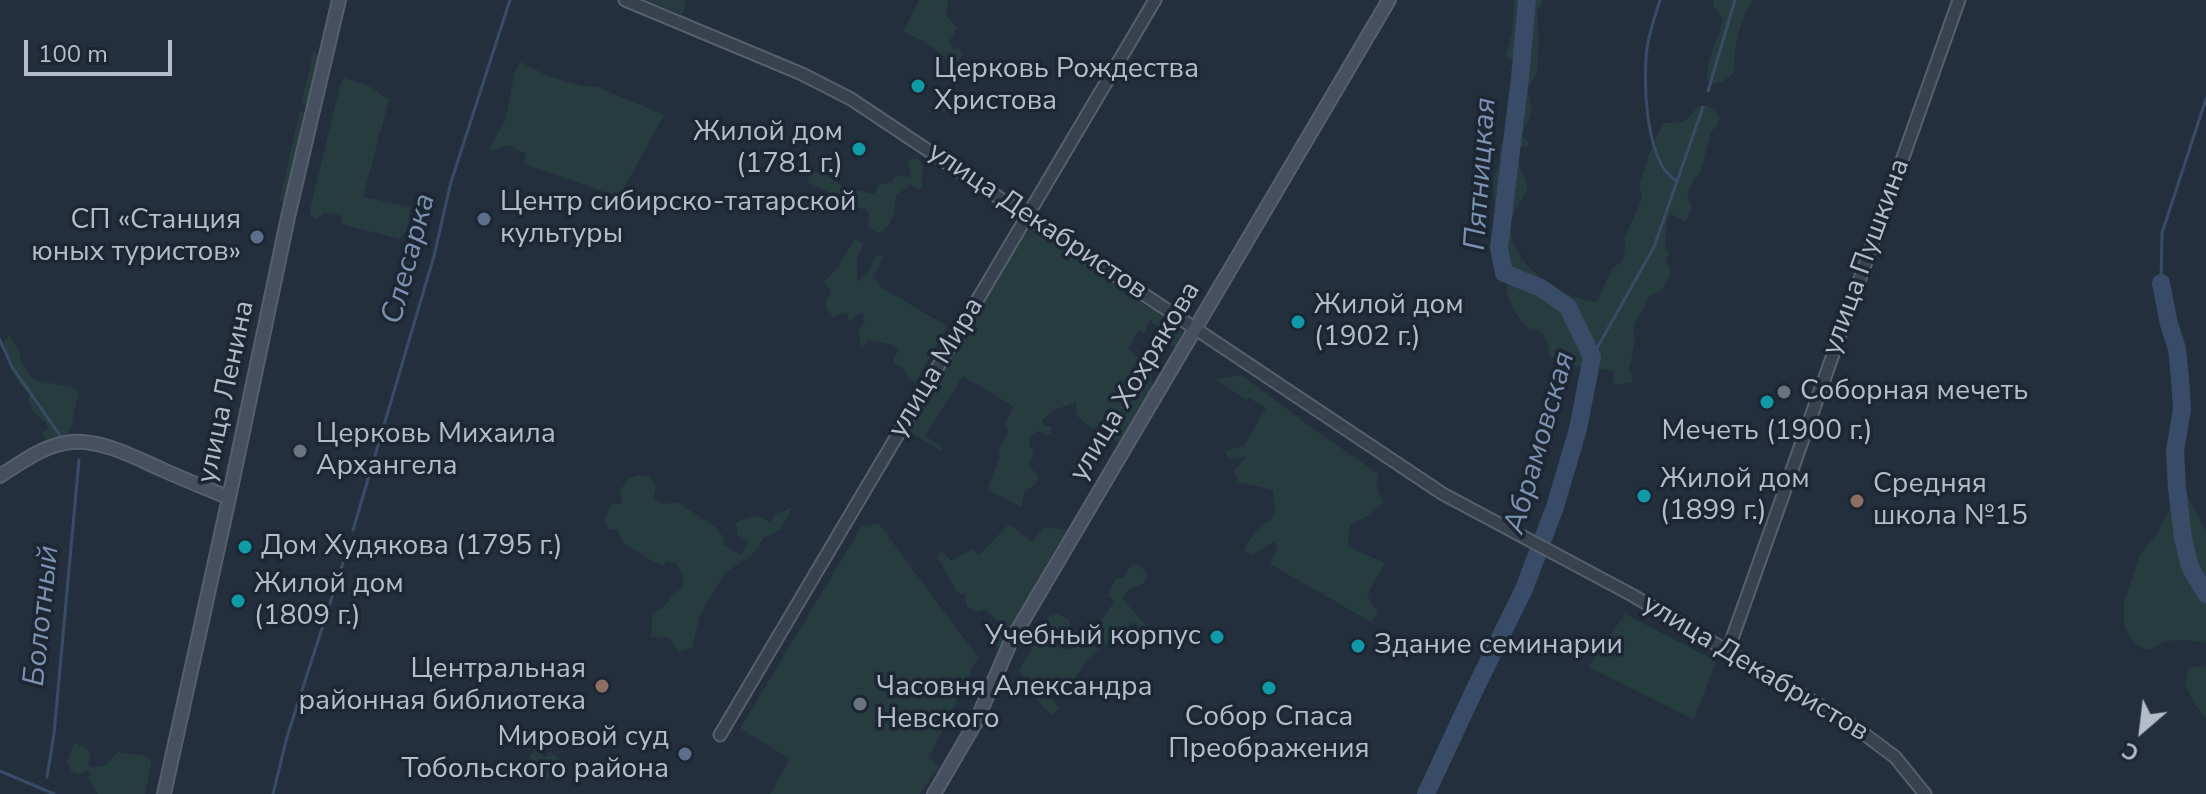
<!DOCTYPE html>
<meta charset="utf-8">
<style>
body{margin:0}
#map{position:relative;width:2206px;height:794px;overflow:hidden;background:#242f3e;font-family:"Nunito Sans",sans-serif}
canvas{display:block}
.north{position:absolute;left:2102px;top:690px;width:80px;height:80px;-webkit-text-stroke:6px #1d2633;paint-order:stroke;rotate:208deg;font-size:22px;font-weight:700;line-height:32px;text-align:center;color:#b4bcc9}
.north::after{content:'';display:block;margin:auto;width:28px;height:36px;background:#b4bcc9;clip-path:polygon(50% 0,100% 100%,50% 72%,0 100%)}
.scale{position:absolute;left:24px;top:40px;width:148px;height:36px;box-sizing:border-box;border:4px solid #b4bcc9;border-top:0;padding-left:10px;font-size:24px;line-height:28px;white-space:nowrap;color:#b4bcc9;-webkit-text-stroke:6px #1d2633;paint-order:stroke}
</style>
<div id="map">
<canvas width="2206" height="794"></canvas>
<div class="north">С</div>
<div class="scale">100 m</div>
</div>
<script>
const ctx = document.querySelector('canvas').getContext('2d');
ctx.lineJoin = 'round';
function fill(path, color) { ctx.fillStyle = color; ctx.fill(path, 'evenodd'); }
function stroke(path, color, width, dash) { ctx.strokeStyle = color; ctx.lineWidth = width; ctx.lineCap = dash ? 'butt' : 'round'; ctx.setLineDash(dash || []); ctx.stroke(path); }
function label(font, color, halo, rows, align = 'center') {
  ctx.font = font + ' "Nunito Sans",sans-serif'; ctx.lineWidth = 7; ctx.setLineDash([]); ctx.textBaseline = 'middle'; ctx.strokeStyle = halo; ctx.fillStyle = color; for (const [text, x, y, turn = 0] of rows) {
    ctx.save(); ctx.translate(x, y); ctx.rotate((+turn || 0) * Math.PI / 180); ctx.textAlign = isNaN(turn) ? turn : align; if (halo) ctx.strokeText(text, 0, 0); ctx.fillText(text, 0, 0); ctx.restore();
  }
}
fill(new Path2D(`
 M646,0H686L682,15Z
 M919,0H948L946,15L957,28L949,42L953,49H960L962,55L959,63L950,57L947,59L922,40L903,32Z
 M1514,0H1543L1537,12L1539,39L1537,74L1527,89C1534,108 1533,117 1521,134L1529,143L1528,147L1519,148L1515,154L1528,187C1522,201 1511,211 1511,227C1511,266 1562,299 1597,302L1612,268L1622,262L1625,251V237L1641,201L1642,194L1639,187C1643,171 1655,135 1664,123C1683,123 1687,122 1698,106C1709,105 1713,108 1719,117L1717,125L1711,132L1700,173L1694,178L1687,197L1692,206L1686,222L1671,214L1667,220L1665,249L1669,253L1666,263L1671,271L1662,291L1653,294L1647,299L1646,307C1638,314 1630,330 1636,339C1632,350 1632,361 1628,370L1632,376L1633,382L1615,385L1612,380L1615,372C1605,367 1594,371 1582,368C1574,366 1566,360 1558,356L1550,358C1549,346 1548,333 1534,330L1531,331C1519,321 1508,303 1506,288C1512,280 1508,279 1507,271C1507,268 1508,266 1507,263L1501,265L1498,261L1493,180L1499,163L1501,144L1514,146L1519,143L1506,136C1507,125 1513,122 1508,111L1512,105L1516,62L1505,57L1512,33Z
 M1714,0H1753C1740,20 1733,49 1734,72L1724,81L1714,84L1707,80L1708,64L1723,20L1713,5Z
 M314,50L318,57L307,105L301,104Z
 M520,62L548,76L583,86L598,87L664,115L619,197L524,164L526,154L508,145L493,151L490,147L505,121L515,72Z
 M344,77L373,88L389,100L363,197L411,207L407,229L400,239L341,224L342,216L325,212L317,219L311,216L310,209L340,86Z
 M300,110L304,113L285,198L279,204Z
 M917,158L923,165L922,186L918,189L911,185L896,195C895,210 894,226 878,233L868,227L869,215L866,209L854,207L845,198H835L824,189L808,183L810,173L821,171L845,188L874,194L878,185L892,182L896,176L909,177L911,172L908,167L910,159Z
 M1033,229L1178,327C1185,335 1182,340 1177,349L1169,344L1170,337L1150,320L1145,333L1139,330L1128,348C1140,358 1152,371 1153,389L1120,446L1114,438L1104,435L1101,426L1092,428L1077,416L1076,402L1052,411L1042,420L1044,425L1052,427L1051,433L1046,436L1038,431L1031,435L1029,447L1034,449L1029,465L1039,478L1034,486L1025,490L1021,507L993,492L988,487L1000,456L999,451L1008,432L1005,423L1014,407L963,376L925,436L941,446V451L910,432L907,426L1025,233Z
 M855,238L863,245L857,257V282L869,272L875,257L880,254L883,258L873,276L882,288L947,326L916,382L909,379L902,366L894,364V357L899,350L894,345L869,340L861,348L858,330L865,323L862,312L849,322L847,312L833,317L825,305L831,291L824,282L838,267Z
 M10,336L19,352L21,362L34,380L71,387L79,391L71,427L67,434L47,440L43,436V432L48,429L46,422C36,417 27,404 29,393L25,391C15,375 0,357 6,338Z
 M1241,375L1319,433L1379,474L1376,484L1383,503L1369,515L1350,525L1348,546L1385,563L1367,595L1378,613L1371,622L1270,564L1278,546L1273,542L1251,556L1243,550L1257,530L1268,521L1270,522L1275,510L1273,490L1238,482L1234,470L1247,457L1228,459L1225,451L1244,446L1266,408L1249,398L1247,400L1215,379Z
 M2176,472L2206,532V643C2180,638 2171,638 2147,650L2135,643L2124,627V602L2140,554L2156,536L2171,506Z
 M637,475L649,477L656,486L653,499L665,504L677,502L715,527L725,539L722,544L741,555L749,541L738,535L736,523C750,514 757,515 770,522L775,514L792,508L780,530L764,538L752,555L725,573L700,615L692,648L679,652L669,638L651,637L652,615L669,602L672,594L682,589L683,577L677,564L668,561L662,566C649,560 637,550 623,544L618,529L608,530L604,519L612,504H622L620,491L627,480Z
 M879,524L978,657L929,757L939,767L920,794H770L790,759L740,728L862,526Z
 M1009,524L1032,542L1044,527L1066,530L998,651L994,636L997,621L986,609L978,612L967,607L964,594L958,593L937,557L942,550L951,561L972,549L979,555Z
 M1132,563L1139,565L1147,573L1144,583L1128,590L1122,598L1160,642L1155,640L1133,622L1089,658L1063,693L1049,682V696L1059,708L1051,715L1029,691L1026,680L1019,671L1049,616L1058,614L1069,619L1070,631L1062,642L1063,650L1073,649L1078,643L1085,644L1114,602L1108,596L1115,579L1124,577Z
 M1625,614L1716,661L1694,720L1588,667Z
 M2206,666V719L2194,704L2185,683L2189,668Z
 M74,743L85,747L91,755L88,765L92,768L106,765L118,752L141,755L152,759L145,794H98L89,779L90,771L86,770L80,774L72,772L67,762Z
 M534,750L546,757L549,752L561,759L546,782L535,775L531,780L520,773Z`), '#263c3f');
stroke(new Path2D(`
 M1660,0C1655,15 1646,45 1646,60C1644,93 1647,141 1664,169C1667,174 1673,178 1677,182
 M1708,91L1735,0
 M2161,283L2162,233L2206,99
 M0,340L12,367L62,438
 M1592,357L1654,247L1703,107
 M353,530L434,256L451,182L510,0
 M0,771L54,794
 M47,777L54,734L79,460
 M273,794L287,737L343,563`), '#394c67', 3);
stroke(new Path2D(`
 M2161,283L2169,324L2177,349L2180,378L2182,409L2175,451L2177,488L2183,538L2190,567L2206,594
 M1426,794L1473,693L1524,589L1555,507L1578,429L1592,357L1568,307L1541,288L1504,273L1499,248L1520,78L1527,0`), '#394c67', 18);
const tertiary = new Path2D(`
 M625,0L802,74L851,99L1443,494L1632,595L1848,722L1895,757L1925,794
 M1728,650L1959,0
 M720,735L1155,0`);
const secondary = new Path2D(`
 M0,476C22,462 46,444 72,442C103,440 134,457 161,469C183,479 206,488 229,498
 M164,794L229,498L288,217L339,0
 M934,794L976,722L1011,641L1389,0`);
stroke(tertiary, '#565f6c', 15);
stroke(secondary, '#565f6c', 16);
stroke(tertiary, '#38414e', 11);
stroke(secondary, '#465061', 12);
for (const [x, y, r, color] of [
 [918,86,8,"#0f9aa8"],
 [859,149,8,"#0f9aa8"],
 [484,219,8,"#5c6f8a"],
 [257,237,8,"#5c6f8a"],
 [1298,322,8,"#0f9aa8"],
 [1784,392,8,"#6b7280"],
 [1767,402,8,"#0f9aa8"],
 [300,451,8,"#6b7280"],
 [1644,496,8,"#0f9aa8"],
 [1857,501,8,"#8d6e63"],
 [245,547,8,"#0f9aa8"],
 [238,601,8,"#0f9aa8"],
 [1217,637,8,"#0f9aa8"],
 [1358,646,8,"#0f9aa8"],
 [602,686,8,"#8d6e63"],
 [1269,688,8,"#0f9aa8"],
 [860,704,8,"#6b7280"],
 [685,754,8,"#5c6f8a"]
]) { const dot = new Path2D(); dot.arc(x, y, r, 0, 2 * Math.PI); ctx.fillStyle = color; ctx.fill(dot); stroke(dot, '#1d2633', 3); }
label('28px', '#b4bcc9', '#1d2633', [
 ["Церковь Рождества",934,70],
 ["Христова",934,102],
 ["Жилой дом",843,133,"right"],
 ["(1781 г.)",843,165,"right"],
 ["Центр сибирско-татарской",500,203],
 ["культуры",500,235],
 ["СП «Станция",241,221,"right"],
 ["юных туристов»",241,253,"right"],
 ["Жилой дом",1314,306],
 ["(1902 г.)",1314,338],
 ["Соборная мечеть",1800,392],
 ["Мечеть (1900 г.)",1767,432,"center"],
 ["Церковь Михаила",316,435],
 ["Архангела",316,467],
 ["Жилой дом",1660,480],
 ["(1899 г.)",1660,512],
 ["Средняя",1873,485],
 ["школа №15",1873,517],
 ["Дом Худякова (1795 г.)",261,547],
 ["Жилой дом",254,585],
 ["(1809 г.)",254,617],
 ["Учебный корпус",1201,637,"right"],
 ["Здание семинарии",1374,646],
 ["Центральная",586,670,"right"],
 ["районная библиотека",586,702,"right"],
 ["Часовня Александра",876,688],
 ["Невского",876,720],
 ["Собор Спаса",1269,718,"center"],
 ["Преображения",1269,750,"center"],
 ["Мировой суд",669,738,"right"],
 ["Тобольского района",669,770,"right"]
], 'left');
label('28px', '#b4bcc9', '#1d2633', [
 ["улица Декабристов",1037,222,34],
 ["улица Пушкина",1867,257,-70],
 ["улица Мира",937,368,-59],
 ["улица Хохрякова",1136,382,-59],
 ["улица Ленина",227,392,-78],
 ["улица Декабристов",1755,669,31]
]);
label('italic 30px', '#7c92b1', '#1d2633', [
 ["Пятницкая",1482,174,-86],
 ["Слесарка",410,259,-75],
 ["Абрамовская",1541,443,-74],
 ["Болотный",43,616,-84]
]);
</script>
